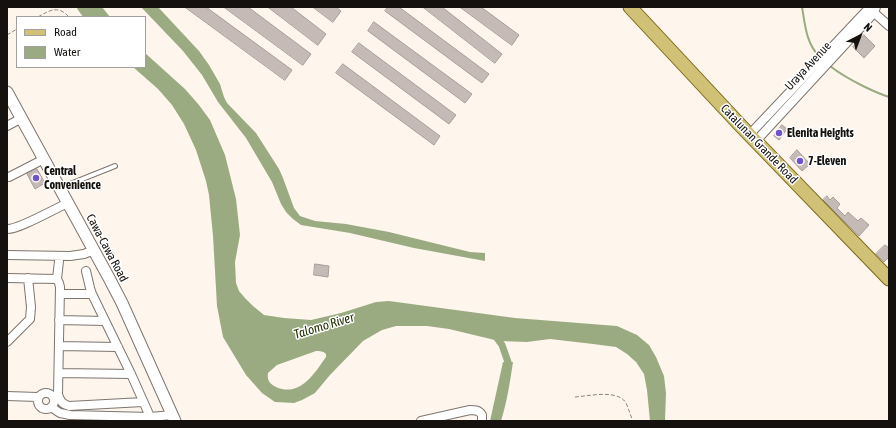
<!DOCTYPE html>
<style>
body{margin:0}
#map{position:relative;width:896px;height:428px;overflow:hidden;background:#fef6ed;font-family:"Asap Condensed",sans-serif}
canvas{display:block}
.frame{position:absolute;inset:0;border:8px solid #14110e;pointer-events:none}
.legend{position:absolute;left:16px;top:16px;width:130px;height:52px;box-sizing:border-box;background:#fff;border:1px solid #a1a09f;margin:0;padding:5px 7px;list-style:none;font-size:12px;color:#14110e}
.legend li{display:flex;align-items:center;gap:8px;height:20px}
.legend b{width:20px;border:1px solid #a1a09f}
.north{position:absolute;left:840px;top:16px;width:40px;height:40px;-webkit-text-stroke:3px #fff;paint-order:stroke;rotate:42deg;font-size:11px;font-weight:700;line-height:16px;text-align:center;color:#14110e}
.north::after{content:'';display:block;margin:auto;width:14px;height:18px;background:#14110e;clip-path:polygon(50% 0,100% 100%,50% 72%,0 100%)}
</style>
<div id="map">
<canvas width="896" height="428"></canvas>
<div class="frame"></div>
<ul class="legend">
<li><b style="height:5px;background:#d0c176"></b>Road</li>
<li><b style="height:11px;background:#9bab81"></b>Water</li>
</ul>
<div class="north">N</div>
</div>
<script>
const ctx = document.querySelector('canvas').getContext('2d');
ctx.lineJoin = 'round';
function fill(path, color) { ctx.fillStyle = color; ctx.fill(path, 'evenodd'); }
function stroke(path, color, width, dash) { ctx.strokeStyle = color; ctx.lineWidth = width; ctx.lineCap = dash ? 'butt' : 'round'; ctx.setLineDash(dash || []); ctx.stroke(path); }
function label(font, color, halo, rows, align = 'center') {
  ctx.font = font + ' "Asap Condensed",sans-serif'; ctx.lineWidth = 3; ctx.setLineDash([]); ctx.textBaseline = 'middle'; ctx.strokeStyle = halo; ctx.fillStyle = color; for (const [text, x, y, turn = 0] of rows) {
    ctx.save(); ctx.translate(x, y); ctx.rotate((+turn || 0) * Math.PI / 180); ctx.textAlign = isNaN(turn) ? turn : align; if (halo) ctx.strokeText(text, 0, 0); ctx.fillText(text, 0, 0); ctx.restore();
  }
}
fill(new Path2D(`
 M76,7H102L110,17H83Z
 M141,7H158L199,51L209,65L220,84L224,97L227,103L256,133L279,169L283,178L294,208L300,216L315,221L346,224L389,232L470,252L485,253V261L414,248L350,233L301,225L293,219L286,212L281,204L272,182L246,138L218,102L202,75L183,51Z
 M145,53L185,89L199,105L210,120L225,155L236,199L240,235L235,262L236,283L239,291L245,298L253,306L264,315L284,318L311,320L341,313L376,302L389,301L515,318L617,326L637,335L649,345L656,357L664,376L666,393L665,421H650L647,390L644,374L636,362L627,354L616,347L593,344L550,339L527,342L499,341L449,329L427,326H396L382,330L363,341L330,375L315,393L302,400L294,403L275,402L262,393L246,375L223,337L217,306L213,236L209,195L206,181L196,150L184,124L172,105L158,89L133,67H145ZM316,351C320,351 323,351 326,354V357C314,374 299,399 274,386C269,383 267,379 268,373L277,365Z
 M503,362H513C510,382 507,402 501,421H490Z`), '#9bab81');
stroke(new Path2D(`
 M802,7C805,24 806,43 819,56
 M830,66C840,74 851,80 863,86C871,90 880,94 889,97`), '#9bab81', 2);
stroke(new Path2D(`
 M494,334L502,345L508,362L506,370`), '#9bab81', 7);
const building = new Path2D(`
 M185,7H206L292,70L285,80Z
 M224,7H248L311,54L303,65Z
 M268,7H291L326,34L318,45Z
 M313,7H336L341,11L333,22Z
 M388,7H399L489,74L482,83L385,11Z
 M423,7H442L502,54L495,63Z
 M460,7H481L519,35L512,45Z
 M374,22L472,94L465,103L368,31Z
 M864,35L875,46L864,58L853,47Z
 M359,43L456,115L449,124L352,52Z
 M343,64L440,136L434,145L336,73Z
 M782,125L787,129L779,140L774,136Z
 M797,150L810,164L802,171L790,158Z
 M37,169L45,183L35,189L27,174Z
 M827,196L830,200L833,197L840,204L837,208L845,216L848,212L858,221L861,218L869,225L859,236L823,200Z
 M885,245L889,248V257L884,262L876,254Z
 M315,264L329,266L328,277L314,275Z`);
fill(building, '#c6bab6');
stroke(building, '#a89d99', 1);
const lane = new Path2D(`
 M60,188L115,166`);
const street = new Path2D(`
 M870,9L889,26
 M7,126L22,118
 M750,134L869,8L872,7
 M756,141L874,13L876,7
 M9,177L44,159
 M7,229C18,230 56,208 68,203
 M7,255L70,256L84,254L94,250
 M59,261L57,279L59,283L60,287L58,394C60,401 62,404 69,406L143,402
 M86,271L90,288L92,294L131,374L152,421
 M7,278L57,279
 M60,294H92
 M59,320L105,321
 M7,342L30,319L31,307L28,278
 M59,346L118,347
 M59,373L131,374
 M38 401a8 8 0 1 1 16 0a8 8 0 1 1-16 0Z
 M7,396L38,397
 M51,407L60,413L70,415L150,417L172,415
 M421,421L470,410C475,410 479,410 482,415V421`);
const secondary = new Path2D(`
 M7,92L109,278L122,303L175,421`);
const primary = new Path2D(`
 M630,7L740,125L889,279`);
stroke(lane, '#7d756e', 6);
stroke(street, '#7d756e', 10);
stroke(secondary, '#7d756e', 13);
stroke(primary, '#796816', 15);
stroke(new Path2D(`
 M38,17C50,10 58,5 69,17
 M7,35L17,29
 M575,397C589,396 618,389 626,403C629,409 630,415 633,421`), '#89847e', 1, [4, 2]);
stroke(lane, '#fff', 4);
stroke(street, '#fff', 8);
stroke(secondary, '#fff', 11);
stroke(primary, '#d0c176', 13);
for (const [x, y, r, color] of [
 [779,133,4,"#7052cc"],
 [800,161,4,"#7052cc"],
 [36,178,4,"#7052cc"]
]) { const dot = new Path2D(); dot.arc(x, y, r, 0, 2 * Math.PI); ctx.fillStyle = color; ctx.fill(dot); stroke(dot, '#fff', 1.5); }
label('12px', '#14110e', '#fff', [
 ["Uraya Avenue",808,66,-47],
 ["Catalunan Grande Road",759,144,46],
 ["Cawa-Cawa Road",107,248,62]
]);
label('bold 12px', '#14110e', '#fff', [
 ["Elenita Heights",787,133],
 ["7-Eleven",808,161],
 ["Central",44,171],
 ["Convenience",44,185]
], 'left');
label('italic 13px', '#233100', '#fff', [
 ["Talomo River",324,326,-17]
]);
</script>
